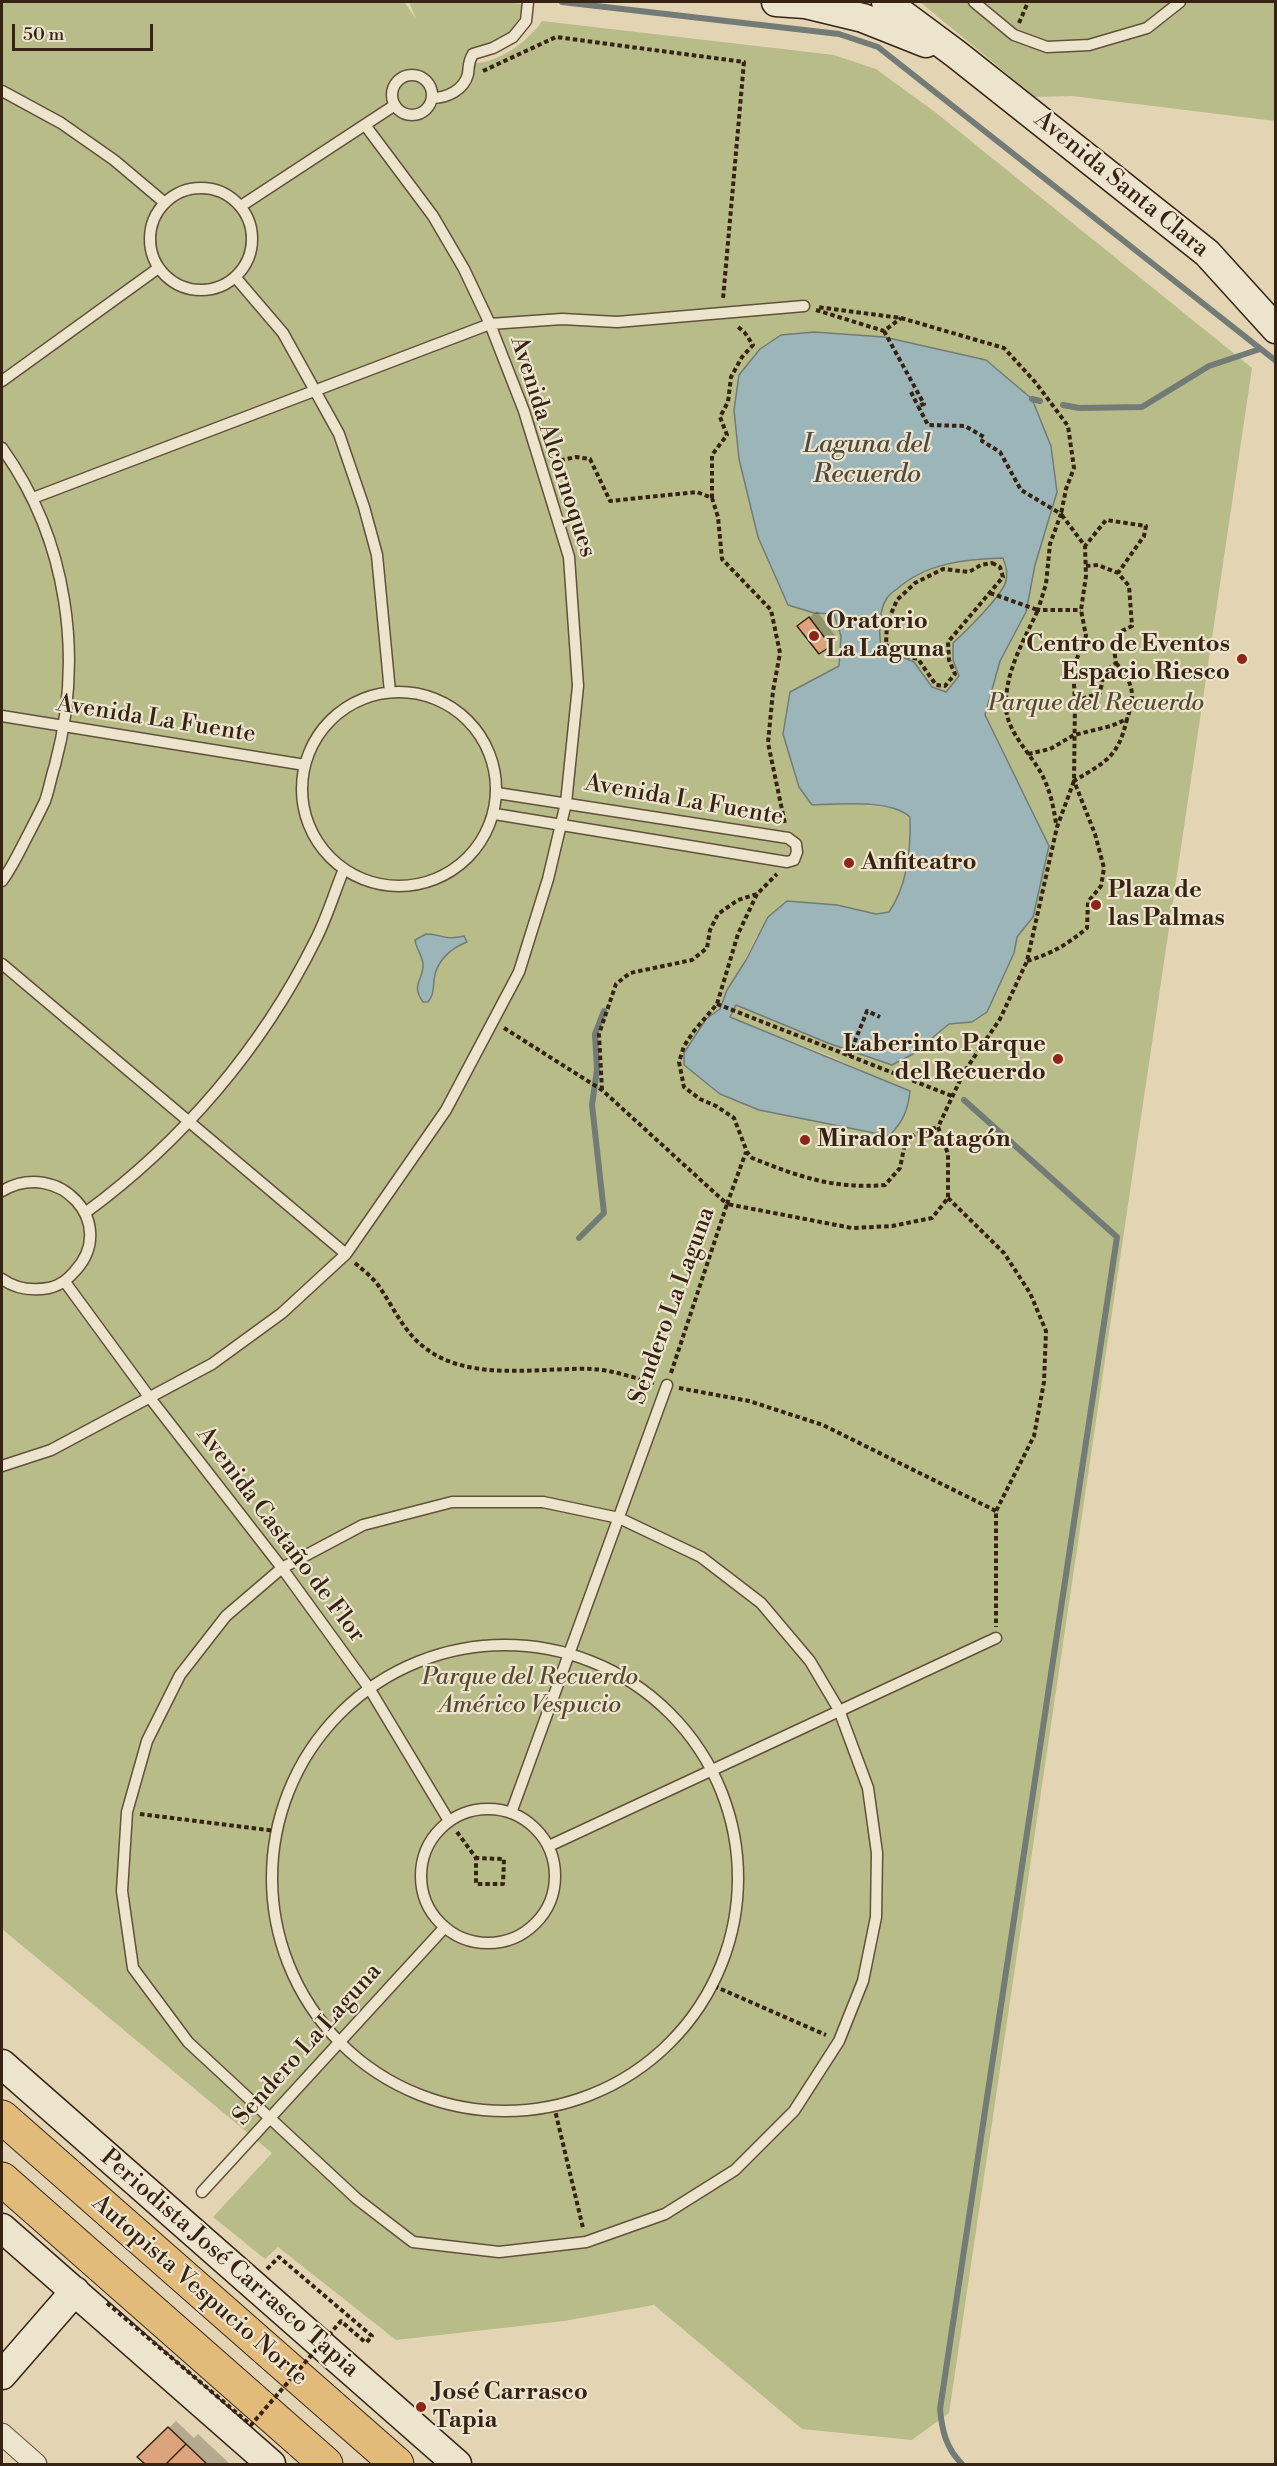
<!DOCTYPE html>
<meta charset="utf-8">
<style>
body{margin:0}
#map{position:relative;width:1277px;height:2466px;overflow:hidden;background:#e3d5b3;font-family:"Libre Bodoni",serif}
canvas{display:block}
.frame{position:absolute;inset:0;border:3px solid #372313;pointer-events:none}
.scale{position:absolute;left:12px;top:24px;width:141px;height:27px;box-sizing:border-box;border:3px solid #372313;border-top:0;padding-left:8px;font-size:18px;line-height:21px;white-space:nowrap;color:#372313;-webkit-text-stroke:4px #ede4ce;paint-order:stroke}
</style>
<div id="map">
<canvas width="1277" height="2466"></canvas>
<div class="frame"></div>
<div class="scale">50 m</div>
</div>
<script>
const ctx = document.querySelector('canvas').getContext('2d');
ctx.lineJoin = 'round';
function fill(path, color) { ctx.fillStyle = color; ctx.fill(path, 'evenodd'); }
function stroke(path, color, width, dash) { ctx.strokeStyle = color; ctx.lineWidth = width; ctx.lineCap = dash ? 'butt' : 'round'; ctx.setLineDash(dash || []); ctx.stroke(path); }
function label(font, color, halo, rows, align = 'center') {
  ctx.font = font + ' "Libre Bodoni",serif'; ctx.lineWidth = 4.5; ctx.setLineDash([]); ctx.textBaseline = 'middle'; ctx.strokeStyle = halo; ctx.fillStyle = color; for (const [text, x, y, turn = 0] of rows) {
    ctx.save(); ctx.translate(x, y); ctx.rotate((+turn || 0) * Math.PI / 180); ctx.textAlign = isNaN(turn) ? turn : align; if (halo) ctx.strokeText(text, 0, 0); ctx.fillText(text, 0, 0); ctx.restore();
  }
}
fill(new Path2D(`
 M2,2H397L405,3L416,19L409,2H499L523,4C517,52 478,35 463,62C492,69 527,43 542,21L834,55L876,69L935,112L1252,368L949,2413L912,2440L802,2429L654,2305L564,2321L396,2340L278,2247L265,2259L213,2217L272,2153L2,1929ZM814,332L884,337L1035,565L1026,612L1000,661L984,715L1009,768L1035,817L1033,917L1017,937L1014,953L972,1022L949,1024L913,1054L893,1065L828,1043L735,1005L730,1017L827,1055L909,1091L857,1130L759,1110L720,1094L684,1065V1053L706,1019L720,1009L757,936L837,905L876,914L889,912C907,885 910,849 910,817L902,809L856,804L839,666L841,636L834,614L814,613L788,605L758,537L739,459L781,335Z
 M920,2H1275V121L1072,96L1035,97Z
 M1003,558C1006,566 1008,573 1006,581C1002,595 964,633 953,643V660L959,676L945,692L932,687L914,662L881,648C879,633 878,612 887,598C889,595 894,591 897,589C927,563 966,559 1003,558Z`), '#b8bc89');
const water = new Path2D(`
 M814,332L884,337L986,360L1032,399L1051,446L1057,492L1035,565L1026,612L1000,661L985,715L1049,846L1033,917L1017,937L1014,953L987,1012L972,1022L949,1024L913,1054L892,1065L828,1043L736,1005L730,1017L910,1091C908,1110 903,1122 889,1136L759,1110L720,1094L684,1065V1053L706,1019L720,1009L727,990L746,960L768,917L787,901L837,905L876,914L889,912C907,886 911,848 910,817C891,799 837,804 812,805L799,787L783,734L790,692L839,666L841,636L834,614L814,613L788,605L758,537L739,459L734,410L739,375L760,349L781,335ZM1003,558C1006,565 1008,572 1006,581C1003,595 964,633 953,643V660L959,676L946,692L932,687L914,662L881,648C879,633 878,612 887,598C889,595 894,591 897,589C926,563 966,559 1003,558Z
 M426,934C443,934 444,941 464,936L467,942C451,948 436,961 434,980C433,990 434,994 428,1002H423C410,984 424,980 423,964C422,955 416,948 415,940Z`);
fill(water, '#9bb5b9');
stroke(water, '#737b77', 1.5);
fill(new Path2D(`
 M817,611L837,638L830,645L799,626Z
 M176,2421L194,2438L198,2434L230,2464H147L139,2457Z`), '#0003');
stroke(new Path2D(`
 M562,2L839,34L878,47L1276,361
 M1032,399L1040,401
 M1063,405L1079,408L1142,407L1209,366L1260,349
 M579,1238L604,1213L592,1105L597,1070L595,1034L604,1011
 M962,2464C946,2448 942,2431 940,2409L1117,1237L964,1100`), '#737b77', 6);
const building = new Path2D(`
 M809,617L831,646L819,654L797,626Z
 M168,2427L186,2444L166,2464H145L137,2457Z
 M186,2444L207,2464H166Z`);
fill(building, '#dca47d');
stroke(building, '#372313', 1.5);
const lane = new Path2D(`
 M974,2L1014,35L1047,47L1089,45L1147,28L1180,2
 M392 95a20 20 0 1 1 40 0a20 20 0 1 1-40 0Z
 M2,91L61,123L114,160L165,203
 M432,98C447,98 464,90 468,74C469,66 468,62 473,54L493,48L513,37L526,21L528,2
 M150 239a51 51 0 1 1 102 0a51 51 0 1 1-102 0Z
 M241,206L395,105
 M236,278L283,333L339,434L364,507L377,555L390,692
 M2,381L157,269
 M2,448C68,540 84,657 55,765C51,777 49,790 45,801C40,812 34,823 29,833C20,850 13,866 2,881
 M33,498L490,324L562,319L617,322L804,306
 M302 789a97 97 0 1 1 194 0a97 97 0 1 1-194 0Z
 M2,716L305,765
 M495,814L787,862L794,860L797,852L796,844L788,838L497,793
 M2,964L346,1254
 M2,1191C59,1158 119,1224 75,1271C67,1280 61,1285 49,1288C32,1291 16,1289 2,1279
 M85,1213C182,1142 262,1048 315,941C327,918 334,893 344,869
 M65,1282L150,1398L282,1568L369,1688L449,1821
 M2,1466L51,1450L212,1364L282,1313L346,1254L446,1110L519,972L548,879L566,803L578,686L569,557L524,411L490,324L464,269L433,216L365,125
 M452,1502H543L619,1518L701,1557L761,1603L810,1661L839,1710L868,1788L877,1853L876,1917L863,1981L839,2041L794,2111L735,2170L665,2214L586,2242L499,2252L413,2242L357,2199L188,2042L133,1968L122,1891L127,1812L147,1741L180,1675L226,1616L282,1568L363,1525Z
 M272 1878a233 233 0 1 1 466 0a233 233 0 1 1-466 0Z
 M421 1876a67 67 0 1 1 134 0a67 67 0 1 1-134 0Z
 M511,1813L667,1385
 M549,1846L996,1638
 M202,2192L445,1927`);
const street = new Path2D(`
 M2,2434L36,2464`);
const secondary = new Path2D(`
 M776,2L805,4L863,18L926,43
 M886,2L956,54L1207,253L1276,329
 M2,2064L457,2464
 M2,2228L271,2464
 M2,2375L75,2291`);
const highway = new Path2D(`
 M2,2117L397,2464
 M2,2179L326,2464`);
stroke(lane, '#62503b', 13);
stroke(street, '#62503b', 23);
stroke(secondary, '#372313', 31);
stroke(highway, '#372313', 35);
stroke(new Path2D(`
 M1019,23L1028,2
 M483,71L556,37L744,62L723,299
 M816,310L884,331L901,318
 M884,331L924,404L918,406L928,425L965,426L984,437L982,441L1000,452L1021,490L1061,514L1050,544L1046,584L1038,610H1081
 M911,392L918,406
 M553,462L576,457L590,459L610,501L697,492L712,498L718,517L722,559L771,610L780,653L773,691L768,743L785,824
 M712,498V455L727,435L720,417L728,402L731,377L742,357L753,345L745,333L737,326
 M992,563L1000,567L1003,577L948,642L949,660L955,674L945,686L936,685L918,659L902,655L886,645L887,623L897,600L915,583L943,569L969,572L981,565Z
 M1086,566L1098,565L1118,573
 M990,593L1038,610C1024,640 1005,672 1006,706C1006,733 1034,756 1044,779C1051,794 1054,809 1056,824
 M1116,663C1133,683 1136,693 1127,719
 M1075,701L1100,693L1104,672L1116,663L1114,649L1118,633L1132,626L1129,586L1118,573L1144,536L1146,526L1106,520L1085,546
 M757,894L738,934L717,1004L694,1031L684,1046L679,1062L684,1087L700,1099L716,1106L734,1118L747,1152L752,1158C800,1177 833,1189 885,1185L900,1168L905,1143L915,1134L938,1127
 M1027,961C1051,954 1068,944 1087,928L1088,902L1101,886L1104,868L1095,834L1074,781C1107,761 1118,757 1127,719L1111,726L1074,735L1050,749L1028,754
 M717,1004L952,1096
 M504,1028L602,1090L727,1204L746,1152
 M849,1056L867,1011L880,1017
 M602,1090L599,1034L616,984L630,973L692,960L707,948L710,930L718,914L738,900L757,894L777,874
 M948,1198L1004,1253L1030,1293L1046,1331L1044,1382L1034,1436L996,1511V1627
 M355,1263C363,1270 372,1277 378,1285C393,1306 403,1331 424,1347C468,1383 540,1367 592,1369C613,1370 634,1378 654,1383
 M671,1373L727,1204L852,1228L892,1226L932,1218L948,1198V1154L938,1127L964,1072L1000,1019L1027,961L1057,827L1074,781L1075,701L1073,668L1086,636L1081,610L1086,576L1085,546L1061,514L1066,489L1074,468L1068,426L1036,383L1004,348L901,318L817,307
 M679,1388L749,1401L823,1425L996,1511
 M140,1814L276,1831
 M457,1832L476,1858V1884H503L504,1859L476,1858
 M714,1986L826,2035
 M554,2106L583,2228
 M267,2269L279,2257L372,2336L366,2343`), '#372313', 4, [4.5, 3]);
stroke(lane, '#ede4ce', 10);
stroke(street, '#ede4ce', 21);
stroke(secondary, '#ede4ce', 28);
stroke(highway, '#e2ba7a', 33);
stroke(new Path2D(`
 M107,2303L251,2425L341,2321L366,2343`), '#372313', 4, [4.5, 3]);
for (const [x, y, r, color] of [
 [814,636,6,"#8f2418"],
 [1242,659,6,"#8f2418"],
 [849,863,6,"#8f2418"],
 [1096,905,6,"#8f2418"],
 [1058,1059,6,"#8f2418"],
 [805,1140,6,"#8f2418"],
 [421,2407,6,"#8f2418"]
]) { const dot = new Path2D(); dot.arc(x, y, r, 0, 2 * Math.PI); ctx.fillStyle = color; ctx.fill(dot); stroke(dot, '#ede4ce', 2); }
label('24px', '#372313', '#ede4ce', [
 ["Avenida Santa Clara",1121,185,39],
 ["Avenida Alcornoques",552,447,72],
 ["Avenida La Fuente",156,720,9],
 ["Avenida La Fuente",684,801,10],
 ["Sendero La Laguna",673,1306,-70],
 ["Avenida Castaño de Flor",280,1535,53],
 ["Sendero La Laguna",308,2045,-48],
 ["Periodista José Carrasco Tapia",229,2264,41],
 ["Autopista Vespucio Norte",199,2291,41]
]);
label('bold 24px', '#372313', '#ede4ce', [
 ["Oratorio",826,622],
 ["La Laguna",826,650],
 ["Centro de Eventos",1230,645,"right"],
 ["Espacio Riesco",1230,673,"right"],
 ["Anfiteatro",861,863],
 ["Plaza de",1108,891],
 ["las Palmas",1108,919],
 ["Laberinto Parque",1046,1045,"right"],
 ["del Recuerdo",1046,1073,"right"],
 ["Mirador Patagón",817,1140],
 ["José Carrasco",433,2393],
 ["Tapia",433,2421]
], 'left');
label('italic 24px', '#574930', '#ede4ce', [
 ["Parque del Recuerdo",1096,704],
 ["Parque del Recuerdo",530,1678],
 ["Américo Vespucio",530,1706]
]);
label('italic 26px', '#50483c', '#ede4ce', [
 ["Laguna del",867,446],
 ["Recuerdo",867,476]
]);
</script>
